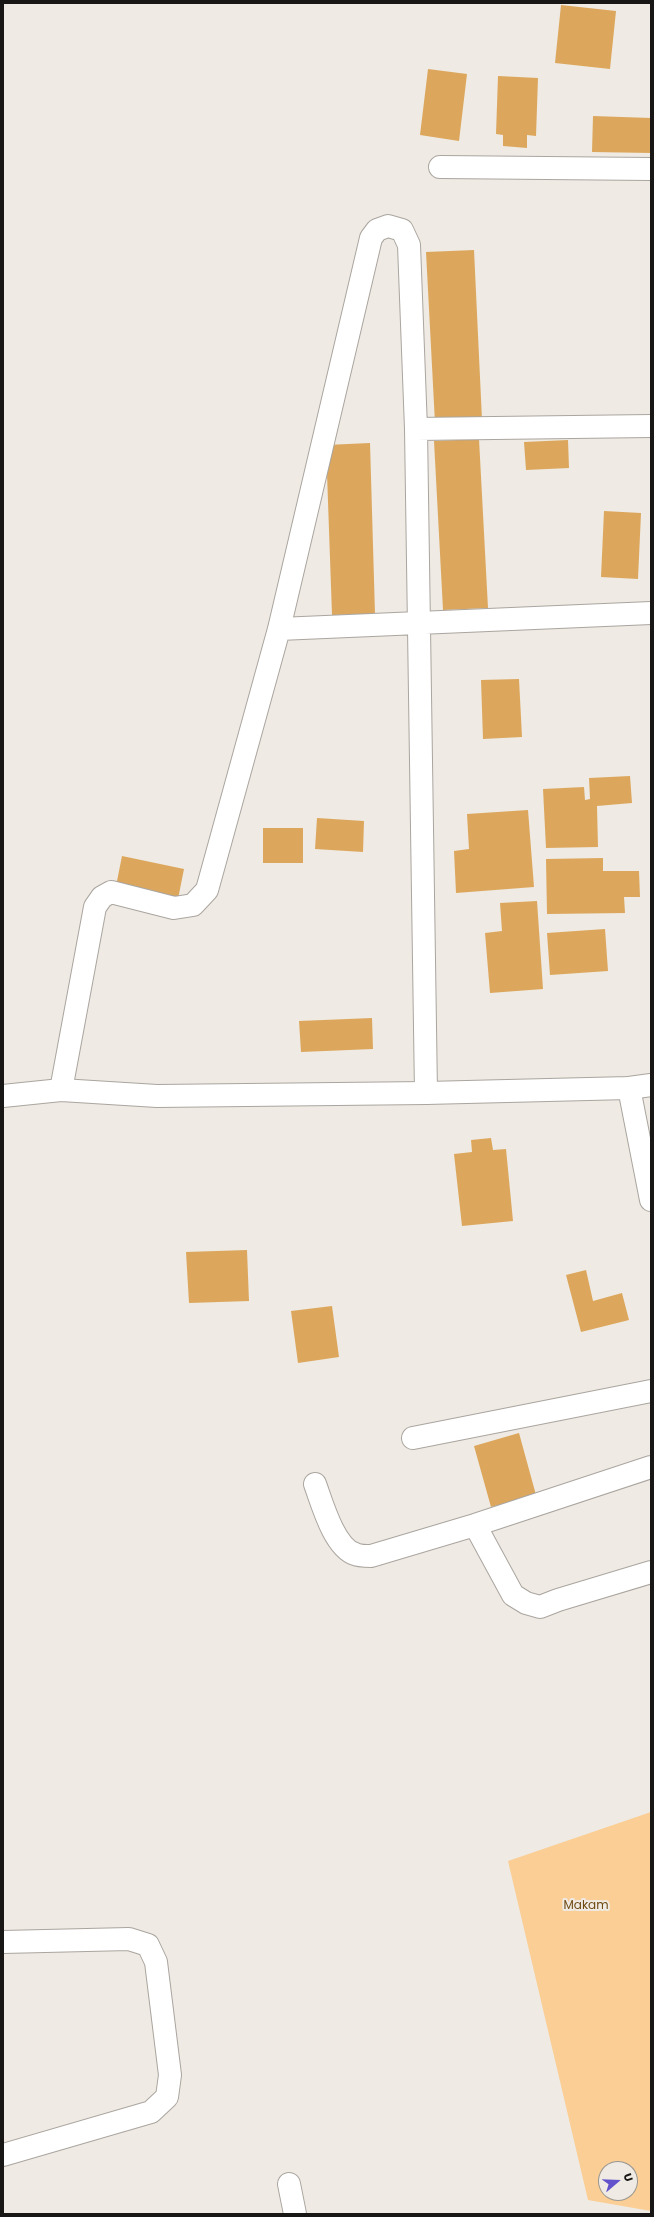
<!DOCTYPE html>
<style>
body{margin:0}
#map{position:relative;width:654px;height:2217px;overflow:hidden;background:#efeae3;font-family:Poppins,sans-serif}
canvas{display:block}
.frame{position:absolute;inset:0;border:4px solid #191715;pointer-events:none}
.north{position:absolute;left:598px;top:2161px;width:40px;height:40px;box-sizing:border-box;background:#efeae3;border:1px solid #999691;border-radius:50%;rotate:71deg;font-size:11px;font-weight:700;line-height:16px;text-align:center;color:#191715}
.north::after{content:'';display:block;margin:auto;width:14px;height:18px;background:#6252cb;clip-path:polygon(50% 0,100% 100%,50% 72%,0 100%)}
</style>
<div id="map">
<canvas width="654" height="2217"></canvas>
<div class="frame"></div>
<div class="north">U</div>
</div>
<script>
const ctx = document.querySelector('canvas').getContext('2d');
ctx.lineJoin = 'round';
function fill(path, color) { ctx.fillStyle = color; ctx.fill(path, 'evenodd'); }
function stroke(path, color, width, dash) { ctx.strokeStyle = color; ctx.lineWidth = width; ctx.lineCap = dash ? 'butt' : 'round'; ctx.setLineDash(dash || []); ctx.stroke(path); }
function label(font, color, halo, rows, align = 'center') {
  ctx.font = font + ' Poppins,sans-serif'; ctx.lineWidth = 4; ctx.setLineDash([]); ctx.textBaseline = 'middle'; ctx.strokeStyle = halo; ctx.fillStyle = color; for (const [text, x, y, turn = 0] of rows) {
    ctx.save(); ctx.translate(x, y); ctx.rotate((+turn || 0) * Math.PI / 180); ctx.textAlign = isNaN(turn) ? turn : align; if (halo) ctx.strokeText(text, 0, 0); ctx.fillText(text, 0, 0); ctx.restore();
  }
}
fill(new Path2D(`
 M651,1812V2211L588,2200L508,1861ZM606,2169H630V2193H606Z`), '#face94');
fill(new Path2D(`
 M561,5L616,11L610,69L555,63Z
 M428,69L467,74L459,141L420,135Z
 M498,76L538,78L536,136L527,135V148L503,146V135L496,134Z
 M593,116L651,118V153L592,152Z
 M474,250L482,420L435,423L426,252Z
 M479,439L488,608L443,610L434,441Z
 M568,440L569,468L526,470L524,442Z
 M370,443L375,614L332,615L326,445Z
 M604,511L641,513L638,579L601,577Z
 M519,679L522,737L483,739L481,680Z
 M630,776L632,803L597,806L598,847L546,848L543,789L584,787L585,800L590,799L589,778Z
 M528,810L534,887L456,893L454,851L469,849L467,814Z
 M317,818L364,821L363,852L315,849Z
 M263,828H303V863H263Z
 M122,856L184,869L178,899L116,886Z
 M603,858V871H639L640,897H624L625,913L547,914L546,859Z
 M537,901L543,989L490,993L485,933L502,931L500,903Z
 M605,929L608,971L550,975L547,933Z
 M372,1018L373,1049L301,1052L299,1021Z
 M491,1138L493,1150L506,1149L513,1221L462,1226L454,1154L472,1152L471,1140Z
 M247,1250L249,1301L189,1303L186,1252Z
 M586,1270L593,1301L622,1293L629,1320L581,1332L566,1275Z
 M332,1306L339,1357L298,1363L291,1311Z
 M519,1433L536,1495L491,1507L474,1446Z`), '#dca75c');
const street = new Path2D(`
 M440,167L651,169
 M416,429L651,426
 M279,629L651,613
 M629,1088L651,1200
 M61,1090L95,907L102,897L111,892L174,908L193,905L207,890L279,629L371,238L377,230L388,226L402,230L409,245L416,429L426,1093
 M413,1438L651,1391
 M315,1484C322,1503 334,1547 355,1554C359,1556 366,1556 371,1556L475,1525L651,1467
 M475,1525L513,1595L526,1603L540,1607L558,1600L651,1572
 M3,1942L129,1939L148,1945L156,1962L170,2075L167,2097L151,2112L3,2155
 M289,2184L295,2214`);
const secondary = new Path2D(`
 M3,1096L61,1090L157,1096L426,1093L629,1088L651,1085`);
stroke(street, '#aaa59f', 24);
stroke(secondary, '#aaa59f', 24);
stroke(street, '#fff', 22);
stroke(secondary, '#fff', 22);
label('12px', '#6f4b12', '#efeae3', [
 ["Makam",586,1906]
]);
</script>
